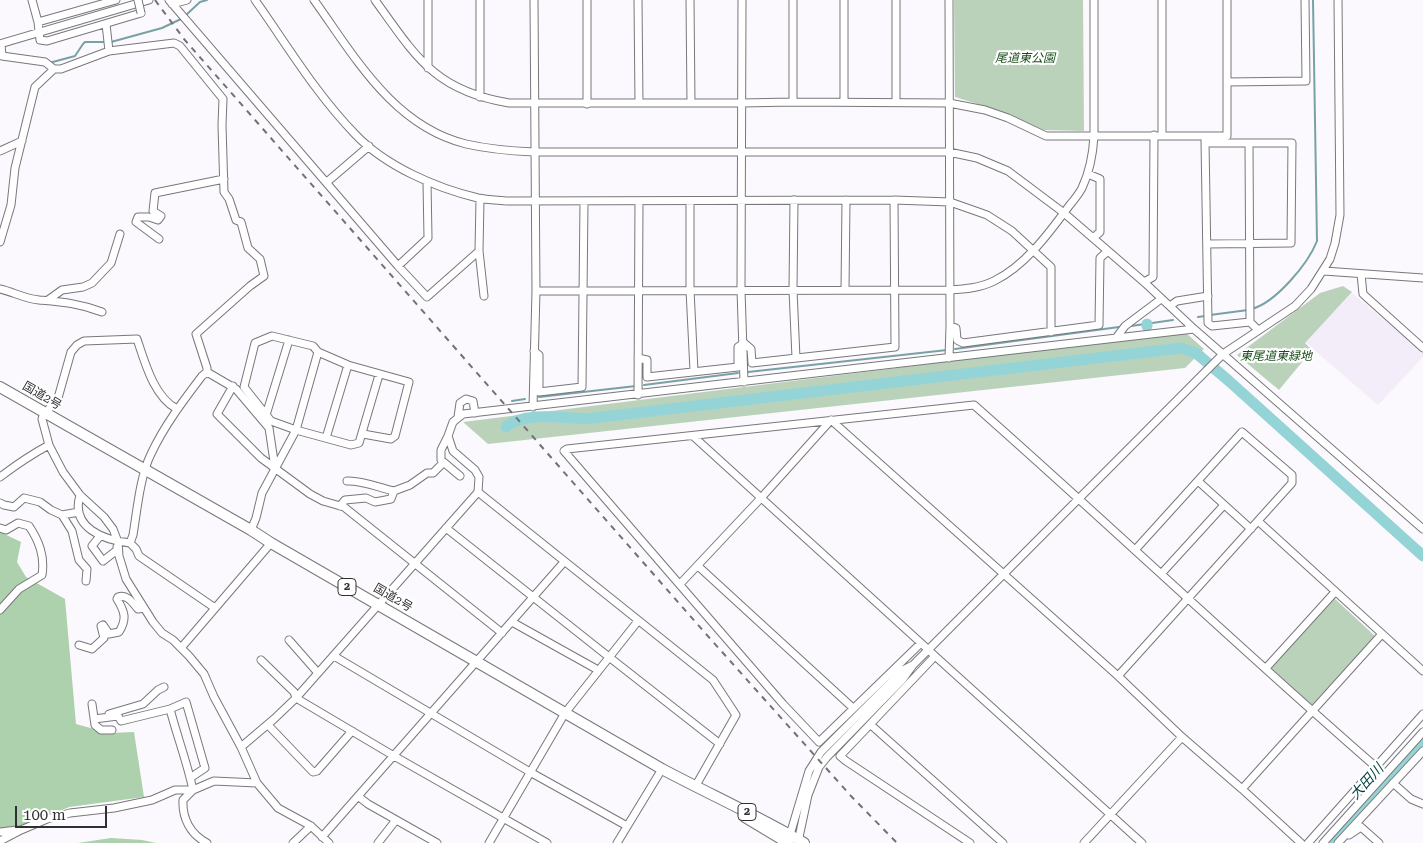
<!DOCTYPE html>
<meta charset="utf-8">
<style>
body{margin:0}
#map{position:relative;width:1423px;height:843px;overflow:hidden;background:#fbf8fe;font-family:"Roboto Serif",serif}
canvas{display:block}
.scale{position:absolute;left:15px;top:806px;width:92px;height:22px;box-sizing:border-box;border:2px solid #302f31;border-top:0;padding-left:6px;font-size:15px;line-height:18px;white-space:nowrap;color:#302f31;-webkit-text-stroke:4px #fff;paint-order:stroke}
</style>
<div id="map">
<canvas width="1423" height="843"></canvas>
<div class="scale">100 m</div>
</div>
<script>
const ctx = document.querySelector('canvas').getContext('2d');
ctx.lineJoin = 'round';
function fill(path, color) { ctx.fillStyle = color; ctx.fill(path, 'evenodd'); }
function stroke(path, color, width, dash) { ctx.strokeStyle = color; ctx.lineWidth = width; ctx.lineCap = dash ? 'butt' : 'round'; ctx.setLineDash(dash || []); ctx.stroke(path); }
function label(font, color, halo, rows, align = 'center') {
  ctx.font = font + ' "Roboto Serif","Noto Sans JP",serif'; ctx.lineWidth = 4.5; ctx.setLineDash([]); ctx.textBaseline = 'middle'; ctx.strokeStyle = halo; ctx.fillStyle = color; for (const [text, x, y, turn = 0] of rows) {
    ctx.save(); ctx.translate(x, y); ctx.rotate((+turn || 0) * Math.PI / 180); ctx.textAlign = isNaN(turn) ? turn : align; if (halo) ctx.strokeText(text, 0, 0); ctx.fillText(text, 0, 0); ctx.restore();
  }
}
fill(new Path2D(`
 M1352,293L1423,352V357L1378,405L1305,342Z`), '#f3edfa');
fill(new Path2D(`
 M954,0H1083L1084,131L1044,130L1000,111L955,97Z
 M1343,286L1352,292L1305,343L1312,350L1279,390L1237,355L1320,293Z
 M1185,332L1204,349L1185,368L488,444L463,422Z
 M1334,598L1375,636L1312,705L1271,668Z`), '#bbd2ba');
fill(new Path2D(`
 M0,532L21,542L17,562L26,577L65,599L76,724L109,733L134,732L144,797L69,807L0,838Z
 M111,838L142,840L156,843H78Z`), '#add1ac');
stroke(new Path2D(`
 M185,16L200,2L207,0
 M111,42L162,28L181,19
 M49,63L75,56L83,44L85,42H106
 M1252,309C1276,302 1308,264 1317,241L1313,0
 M1210,315L1248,310
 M1198,317L1205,316
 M1131,326L1173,320
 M955,349L1119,327
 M748,372L947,350
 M644,385L738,373
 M539,397L636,386
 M512,401L525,399`), '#77a2a4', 2);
stroke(new Path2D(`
 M1147,324V326
 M506,427C524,411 563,418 585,419L1181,348L1196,353L1229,381L1423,556
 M1333,843L1423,742`), '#95d4d6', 11);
const minor = new Path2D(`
 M32,0L38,22L40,40L47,41L141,13
 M169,0L398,266L427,297L479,251
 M255,0C287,45 316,94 355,134C385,166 436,188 478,198C488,200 499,200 508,201L894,200L950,202L987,215L1012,231L1051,267V332
 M314,0C355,57 393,126 466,144C488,149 511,151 534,152H949L977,158L1008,171L1064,213L1144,282L1194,329L1423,529
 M375,0C416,57 435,91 509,103H742L793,102L949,103L985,110L1008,118L1046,136H1227V0
 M428,0V68
 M480,0V97
 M587,0V104
 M638,0L639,103
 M690,0L691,103
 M742,0L741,290L744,382
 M793,0V102
 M844,0V102
 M896,0V102
 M949,0L950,326L949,358
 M172,4L187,0
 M38,22L116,0
 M106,24L109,51
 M0,44L149,0
 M1,44L2,56L45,62L54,69H61L109,51L174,43L180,46L223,99L222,125L224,192L229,199L236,220L241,222L248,248L260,259L264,276L250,286L196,334L207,368V372
 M1227,82L1306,81L1305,0
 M1162,135V0
 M1205,141L1208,323L1212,326L1250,322
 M1205,143H1292L1291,243L1207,244
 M1249,143L1250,322L1258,330
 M0,151L22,141
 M1088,174L1100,179V232L1093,238
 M327,182L369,146
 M480,199L479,251L484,296
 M794,200L793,290L796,358
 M690,201V290L694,371
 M159,239L136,222L138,217H149L158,220L161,216L153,211L155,193L224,179
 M0,242L11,205L15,168L35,87L54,69
 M398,266L428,238L427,182
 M1324,271L1423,278
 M1361,274L1363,294L1423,348
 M1144,282L1153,277L1154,135
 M0,289C13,292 26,299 39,300C62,302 78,303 102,312
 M845,290L846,200
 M536,291L949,290C965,289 980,288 994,281C1025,266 1049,233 1069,206C1074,200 1079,194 1082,188C1090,171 1093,154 1094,136V0
 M48,300L62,290L83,287L92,283L111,263L120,234
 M1170,306L1177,301L1208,296
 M950,326L956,328L957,340L963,343L1099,325L1100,258L1108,251
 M1116,338L1125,326L1161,299
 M534,351L539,355V392L582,387L584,202
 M318,352L348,365L409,382L395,436L391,439L363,434
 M638,358L647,360V377L738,367V347L744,343L751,349L752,363L895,347L894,200
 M233,386L217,414L261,458L310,494L323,501L344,507L502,633
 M638,395L639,201
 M533,407L536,291L534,0
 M177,409C154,397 145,363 137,339L84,341L77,345L71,352L58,398L43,416L42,419L49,445L63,472L80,495L104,517L113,529L118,542L119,556L126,579L153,622L162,633L173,640L189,656L204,674L214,697L241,747L257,783L278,808L311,826L329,843
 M266,415L289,340
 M458,417L460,403L466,399L473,401L475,413
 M448,436L441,450V460L460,476
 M693,436L921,643
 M326,438L348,365
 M0,477C16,465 32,454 49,445
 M347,481C361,480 380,488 394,491
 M1198,481L1251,529
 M478,492L713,680L736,715L695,787
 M80,495C70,528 104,540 130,543L133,535C137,511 140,476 151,454C164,426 183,401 202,376L207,372L236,389L269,428L275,468
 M0,503L4,505L14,507L24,498L40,502L51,510L62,515L79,512
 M340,506L345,500L366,498L375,502L391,499L394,491L410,485L427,473H433L443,463
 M62,515L72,531L79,560L87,569L86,581
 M1258,521L1423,671
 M0,528L6,530L18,523L29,526C39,541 45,556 42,575L19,589L0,610
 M446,528L609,657L720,744
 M251,530L256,518L262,493L296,430L318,352L313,346L272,336L255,343L244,387L271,421L296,430L351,445L359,443L379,375
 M100,536L92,546L103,561L117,550V547
 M130,543L136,549L139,556L215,608
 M698,566L853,708
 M1161,574L1224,505
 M680,584L761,498L831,420L1118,676L1182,737L1242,789L1301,843
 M512,622L598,670
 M289,640L318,673
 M79,645L92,649L104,638L101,626L103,625L109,634L119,632C127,619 125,612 117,599L118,597C127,594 132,602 138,609L144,608
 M181,648L271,543
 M334,656L530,772L627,826
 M935,656L1142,843
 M261,660L294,692L296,698L394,756L547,843
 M1266,668L1335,592
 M1118,676L1292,483V475L1242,432L1135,550
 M92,704L95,725L101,730H112
 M170,709C177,736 187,762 193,790L183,800C182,818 190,834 207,843
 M109,714L143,704L158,690L164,687
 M94,719L118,716L121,721L170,709L186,702L205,768L190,778
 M268,725L313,772L317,771L352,731
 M871,725L1003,843
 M241,747L274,719L296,698L478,492L479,477L475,470L453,451L448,436L453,422L463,414L1194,329
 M1393,783L1411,799L1423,804
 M1242,789L1381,635
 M359,797L368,804L437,843
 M1358,826L1361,827L1379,843
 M0,832L17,830
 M1349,835L1361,827
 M322,837L564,562
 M789,838L809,771L821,752L903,670L913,665
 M0,841L21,830L47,819L70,813L114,808L152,800L175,790H193L214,781L257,783
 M798,842L808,795L819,767L827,757L903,679L913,665L1223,354L1295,306L1311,289L1330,259L1335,243L1340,215L1338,0
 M293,843L311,826
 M378,843L396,820
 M489,843L565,713L638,621
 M617,843L662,769
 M970,843L846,761L840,756L935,656L921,643L819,742L783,704L564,451L567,449L974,405C1109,524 1240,649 1376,767
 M1084,843L1182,737
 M1308,843L1423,714
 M1323,843L1423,732
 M1338,843L1423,751`);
const highway = new Path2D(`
 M0,387L251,530L271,543L662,769C709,794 758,816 804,843
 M745,817L788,843`);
stroke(minor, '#79777c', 9);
stroke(highway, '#79777c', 12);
stroke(minor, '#fff', 7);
stroke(highway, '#fff', 10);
stroke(new Path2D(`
 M155,0L184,39L706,634L851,796L897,843`), '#737175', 2, [6, 6]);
const minorBridge = new Path2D(`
 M138,0L141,13`);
stroke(minorBridge, '#79777c', 9, []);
stroke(minorBridge, '#fff', 7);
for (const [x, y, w] of [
 [347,587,18],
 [747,812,18]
]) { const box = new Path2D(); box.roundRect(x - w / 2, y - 8.5, w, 17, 4); ctx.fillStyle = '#fff'; ctx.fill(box); stroke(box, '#302f31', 1); }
label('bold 11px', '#302f31', null, [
 ["2",347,587],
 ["2",747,812]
]);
label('italic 12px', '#1a4c1c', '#fff', [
 ["尾道東公園",1025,58],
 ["東尾道東緑地",1276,356]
]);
label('12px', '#302f31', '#fff', [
 ["国道2号",42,396,30],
 ["国道2号",393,598,30]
]);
label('italic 14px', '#003e40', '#fff', [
 ["大田川",1367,782,-48]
]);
</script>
